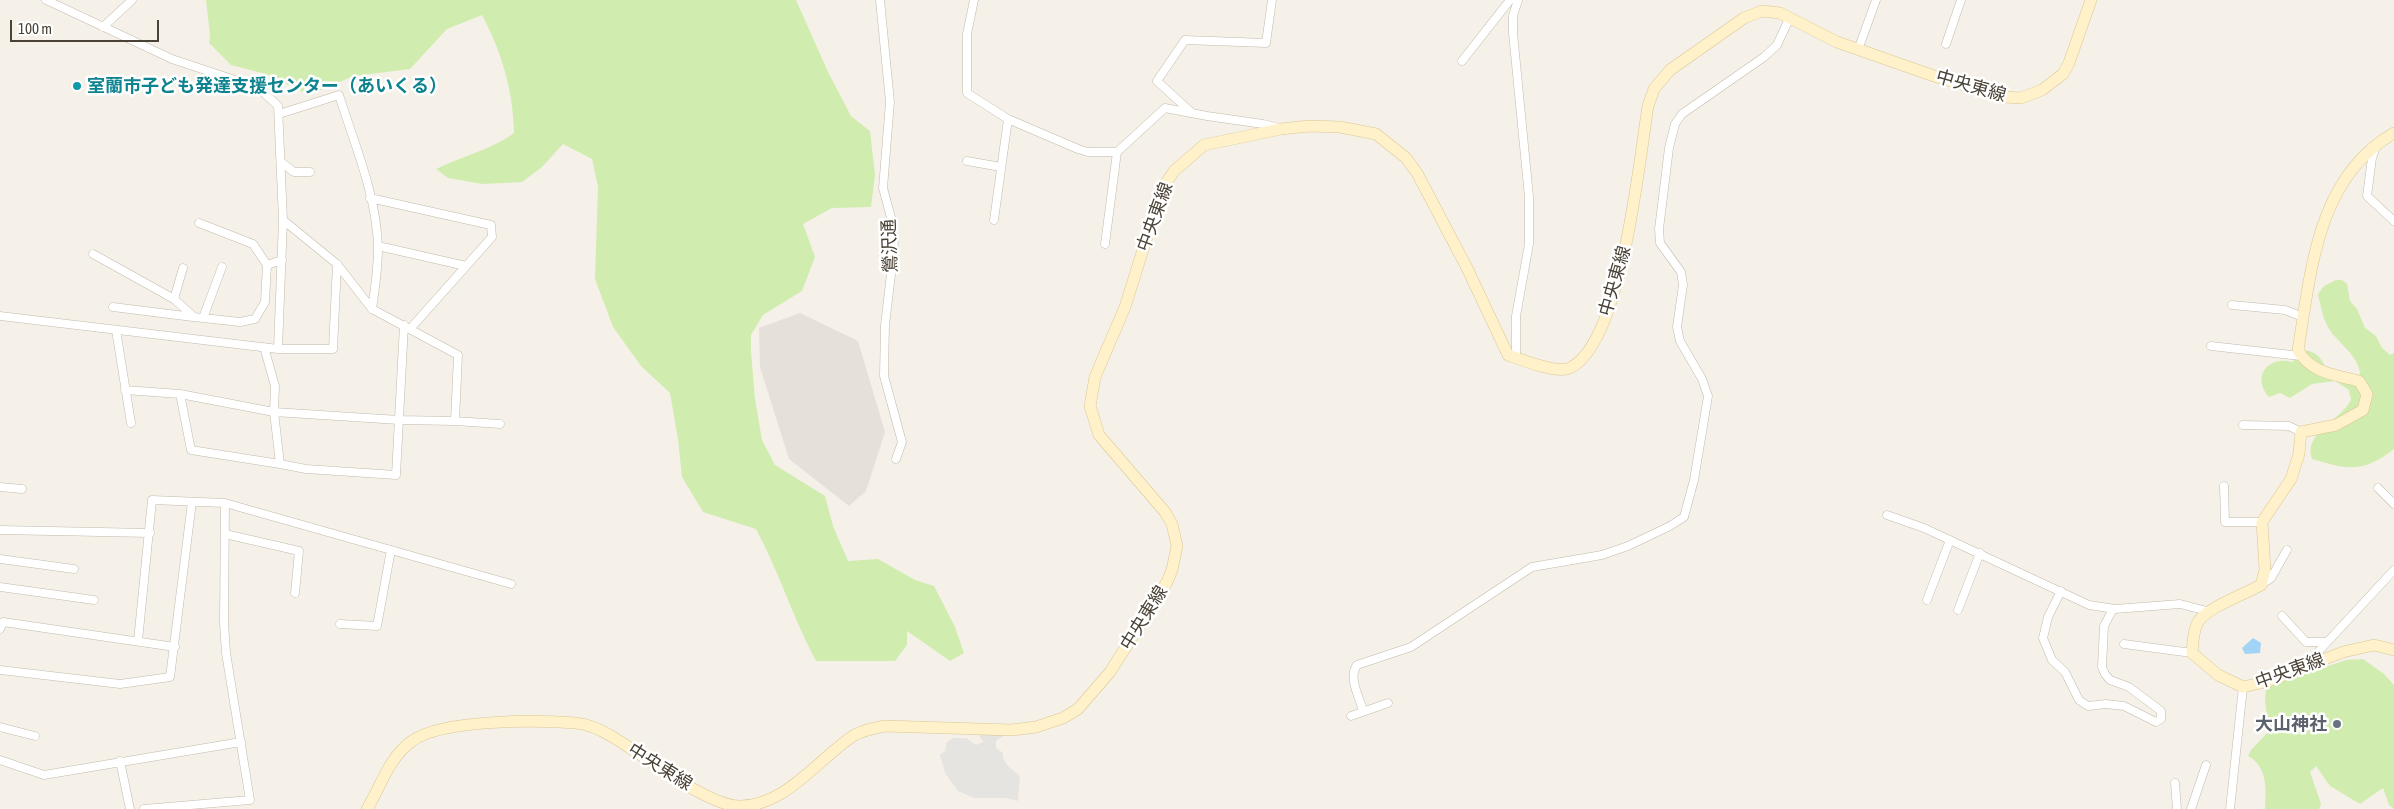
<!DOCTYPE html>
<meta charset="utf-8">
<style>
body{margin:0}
#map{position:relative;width:2394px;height:809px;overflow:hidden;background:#f5f1e9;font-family:"Asap Condensed",sans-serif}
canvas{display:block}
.scale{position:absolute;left:10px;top:20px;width:149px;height:22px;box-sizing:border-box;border:2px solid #4a4236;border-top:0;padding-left:6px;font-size:15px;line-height:18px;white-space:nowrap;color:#4a4236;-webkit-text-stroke:4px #fff;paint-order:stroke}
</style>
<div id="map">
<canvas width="2394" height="809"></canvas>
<div class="scale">100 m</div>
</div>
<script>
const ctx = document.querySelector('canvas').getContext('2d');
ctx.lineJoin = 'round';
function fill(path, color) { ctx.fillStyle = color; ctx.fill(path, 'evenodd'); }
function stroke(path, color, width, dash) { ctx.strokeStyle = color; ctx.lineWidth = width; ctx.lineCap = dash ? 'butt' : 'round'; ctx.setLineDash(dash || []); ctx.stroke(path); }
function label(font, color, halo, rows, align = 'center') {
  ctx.font = font + ' "Asap Condensed","Noto Sans JP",sans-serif'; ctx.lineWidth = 5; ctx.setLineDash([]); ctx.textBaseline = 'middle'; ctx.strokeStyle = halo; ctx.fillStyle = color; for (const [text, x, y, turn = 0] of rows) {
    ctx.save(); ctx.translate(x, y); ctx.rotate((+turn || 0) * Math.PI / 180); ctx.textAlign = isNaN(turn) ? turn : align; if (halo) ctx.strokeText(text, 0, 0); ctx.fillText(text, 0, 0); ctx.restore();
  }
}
fill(new Path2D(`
 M800,313L858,341L885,432L866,491L849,506L789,459L760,367L759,328Z`), '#e5e0da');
fill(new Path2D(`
 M206,0H796L828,72L851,116L870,131L875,175L871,207L832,208L803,224L815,257L802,291L763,315L751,335V351L755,399L762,440L775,465L825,496L833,526L848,561L878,559L915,580L934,586L955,627L964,653L950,661L907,631V645L895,661H816C793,618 779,572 756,529L703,512L682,477L678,439L670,393L641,366L613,327L595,279L598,187L592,159L563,144L542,167L522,182L482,184L448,178L436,169C462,156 491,150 514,133C513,90 502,53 482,15L447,29L410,69L354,76L309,95L266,74L231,65L209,43L210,35Z
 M2336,280H2342L2347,284L2350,301L2357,309L2365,328L2376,336L2382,348L2390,355L2394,353V449C2363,473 2349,470 2312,459C2303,433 2339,422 2351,400L2349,390L2335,381L2312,384L2290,398L2280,393L2269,397C2251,377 2268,355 2292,362L2305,350C2321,353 2324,363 2329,378L2351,383L2360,374C2359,357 2341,345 2331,332C2323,320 2321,308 2318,294L2324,286Z
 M2363,659L2384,674L2394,685V809L2389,805L2383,788L2360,804L2330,786L2316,766L2310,772L2321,804L2319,809H2265C2266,789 2268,767 2248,756L2251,750L2269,731L2265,702L2266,687L2346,660Z`), '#d1ecaf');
fill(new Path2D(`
 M977,732L1008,733L996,741V748L1003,753V758L1008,766L1020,776L1018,801L1006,798H974L958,791L945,773L940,755L945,751L947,742L953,738H966L976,745L983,742Z`), '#e6e4e0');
fill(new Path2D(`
 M2253,638L2261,643L2260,653L2245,654L2242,648Z`), '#a1d4f6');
const minor = new Path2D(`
 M46,0L172,59L259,88L278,106L283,220L278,349
 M880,0L890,102L883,188L893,225L894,249L885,325L884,376L902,442L896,459
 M974,0L967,34V93L1008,119L1078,149L1088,152H1117
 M103,27L132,0
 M1946,44L1961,0
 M1858,50L1876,0
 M1462,61L1510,0
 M1192,113L1157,81L1185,40L1266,43L1272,0
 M279,114L339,95C354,143 377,196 378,248C378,269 375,289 372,309
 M2376,146L2372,158L2367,196L2394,221
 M967,161L1001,167
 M281,162L294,172H310
 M370,198L491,225L492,237L410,329
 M994,220L1008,119
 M199,223L253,244L267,265
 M1105,244L1117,152L1165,108L1207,116L1263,124L1279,128
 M378,246L466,266
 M93,254L174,299L194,317L240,322L255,319L265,302L267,265L282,260
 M174,299L183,268
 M2232,305L2285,310L2303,317
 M113,307L193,317
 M0,316L278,349H333L337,264
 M203,318L222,267
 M116,330L131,423
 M2211,346L2301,356
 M264,347L275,386L274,412L280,464L306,469L396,475L404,325
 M1516,358V316L1529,244V197L1513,33V16L1518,0
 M125,390L180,394L274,412L399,420L455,421L458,355L372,309L337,264L283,220
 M180,394L191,450L280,464
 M455,421L500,424
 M2243,425L2289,426L2301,432
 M2224,486L2225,522H2262
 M0,487L22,489
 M2378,488L2394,504
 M1887,515L1924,528L2089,605L2115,609L2180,604L2207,611
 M0,530L150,533
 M225,534L299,551L295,593
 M0,559L74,569
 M2261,585L2271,578L2287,550
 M0,587L94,600
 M2061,591L2048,617L2043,638L2052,660L2065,672L2079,700L2088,706L2106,704L2124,706L2156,722L2161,719V711L2129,687L2110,680L2105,674L2102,667L2104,626L2113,609
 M1927,600L1950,540
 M1958,610L1980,553
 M2282,616L2306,642H2326
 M340,624L377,626L391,550
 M0,629L3,622L175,647
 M138,641L152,500L225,503L511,584
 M2124,644L2192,653
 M2305,666L2394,570
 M0,670L120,684L170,677L192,502
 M1363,710C1359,697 1348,677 1357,665L1411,647L1532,567L1602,555L1628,546L1670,526L1684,517L1694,480L1708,396L1702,379L1680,341L1677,327L1683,285L1681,272L1660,243L1659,229L1669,148L1675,124L1682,114L1764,57L1777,45L1790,17
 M1351,716L1388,703
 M0,727L35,736
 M0,760L44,775L241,742
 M120,761L130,809
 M2175,783L2177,809
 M144,809L250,800L226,653L224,623L225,503
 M2191,809L2206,765
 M2230,809L2243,687`);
const secondary = new Path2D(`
 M2394,133C2317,177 2311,271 2298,350C2310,373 2336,375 2359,381L2367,394L2363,410L2336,425L2301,432L2299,454L2291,479L2262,522L2265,570L2261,585C2245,594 2206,608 2198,622C2193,630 2193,644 2192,653L2218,675L2243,687L2269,681L2343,652L2374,645L2394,650
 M367,809C381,786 389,757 412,741C442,719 539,720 576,723C587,724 601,730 611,736C643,754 705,805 739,806C785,807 818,759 853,736C862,730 874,728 885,726L1012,730L1036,727L1063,718L1078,709L1110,672L1167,582L1172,570L1177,546L1172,524L1165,512L1099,435L1090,406L1095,377L1125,307L1162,189L1174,171L1204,145L1281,129L1309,126L1340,127L1376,134L1406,158L1417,173L1467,268L1508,355C1522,360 1557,374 1570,368C1622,342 1639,162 1648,106L1654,89L1670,70L1744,18L1762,11L1780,13L1837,42L1934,76L2004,97L2021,98L2042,90L2063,74L2069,63L2091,0`);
stroke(minor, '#c2b9aa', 9);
stroke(secondary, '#d9c695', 12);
stroke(minor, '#fff', 8);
stroke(secondary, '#fff1c9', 11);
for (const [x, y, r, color] of [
 [77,86,5,"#0f9aa8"],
 [2337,724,5,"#6b7280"]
]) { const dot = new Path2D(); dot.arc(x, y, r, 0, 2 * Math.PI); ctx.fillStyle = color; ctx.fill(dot); stroke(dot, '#fff', 2); }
label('bold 18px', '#0d838f', '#fff', [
 ["室蘭市子ども発達支援センター（あいくる）",87,86]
], 'left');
label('18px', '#4a4236', '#fff', [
 ["中央東線",1971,86,16],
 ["中央東線",1155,217,-70],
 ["鶯沢通",890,246,-92],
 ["中央東線",1615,281,-74],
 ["中央東線",1144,618,-58],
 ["中央東線",2290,671,-20],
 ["中央東線",660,767,32]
]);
label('bold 18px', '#5b616d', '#fff', [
 ["大山神社",2327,724]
], 'right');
</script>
